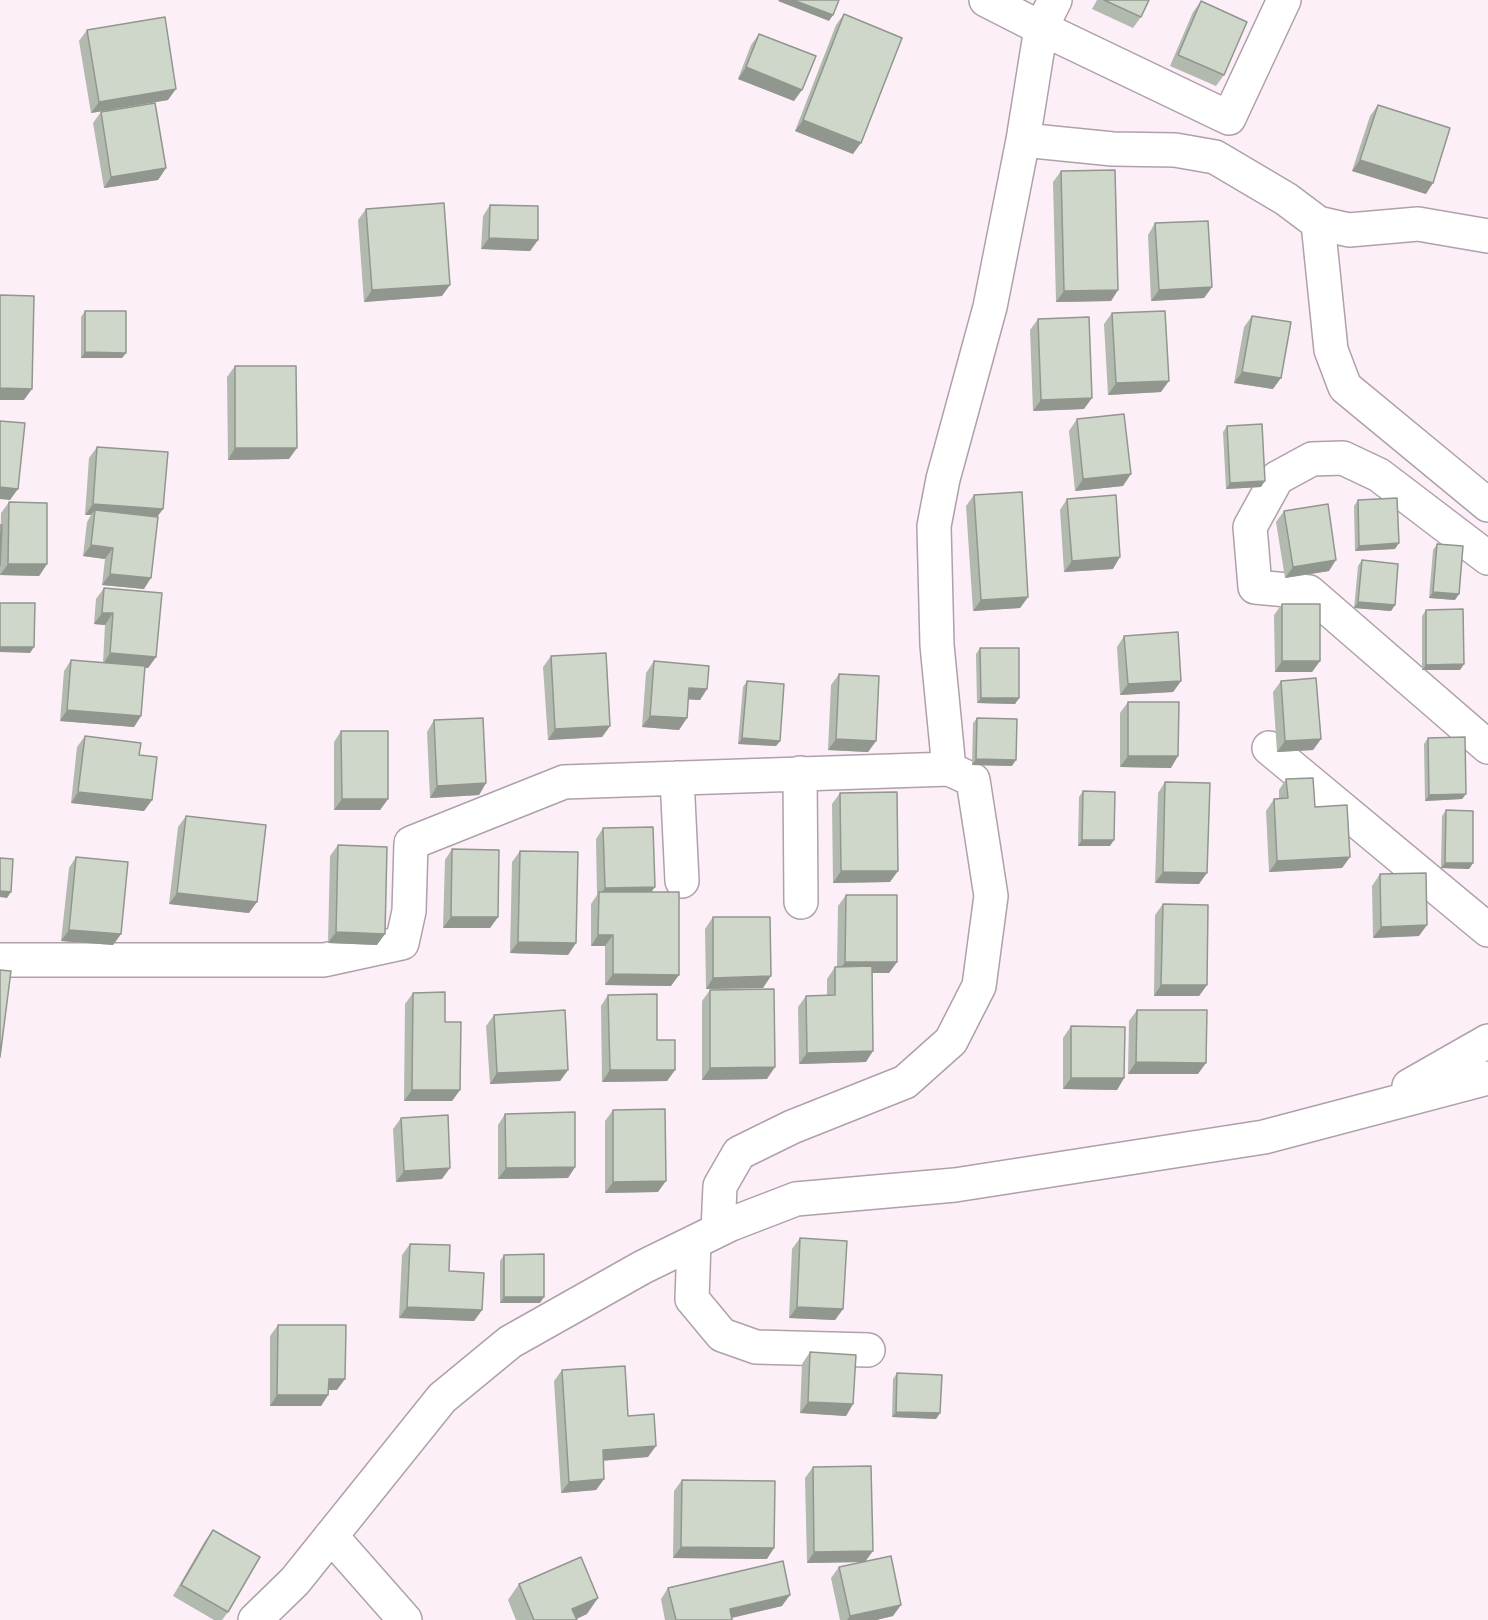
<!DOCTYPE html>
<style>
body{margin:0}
canvas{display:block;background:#fdeff8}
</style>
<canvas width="1488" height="1620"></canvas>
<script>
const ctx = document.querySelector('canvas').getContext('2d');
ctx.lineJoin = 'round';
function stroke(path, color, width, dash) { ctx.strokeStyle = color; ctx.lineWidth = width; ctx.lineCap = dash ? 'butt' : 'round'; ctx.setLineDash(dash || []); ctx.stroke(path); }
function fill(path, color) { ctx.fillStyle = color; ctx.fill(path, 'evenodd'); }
const street = new Path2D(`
 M1055,0L1041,28L1229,118L1284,0
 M1023,140L1113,149L1175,150L1215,157L1286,199L1318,223L1349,230L1418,224L1488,236
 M1318,223L1331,350L1345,387L1488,505
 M1488,558L1379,475L1343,458L1312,459L1277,478L1250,527L1255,587L1309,592L1488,747
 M1269,748L1488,930
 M949,769L937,645L934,526L943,479L990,307L1023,140L1041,28L986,0
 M800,773L801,902
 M677,778L682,881
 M0,960H324L402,943L409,911L411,843L564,782L949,769L973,780L991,896L979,986L951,1041L905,1082L792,1127L739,1153L720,1186L718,1230
 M1409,1086L1488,1041
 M694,1242L692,1299L722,1335L756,1347L868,1350
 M331,1536L405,1620
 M255,1620L295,1581L442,1398L510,1342L643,1267L731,1224L796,1199L955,1185L1264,1137L1488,1078`);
stroke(street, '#aea1aa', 36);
stroke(street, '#fff', 33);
fill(new Path2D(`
 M1097,0H1149L1141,17L1133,28L1092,9Z
 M1201,1L1224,75L1216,86L1170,66L1193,12Z
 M844,14L853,154L795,131L836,25Z
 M87,30L168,100L91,113L79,41Z
 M759,34L794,101L738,79L751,45Z
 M1378,105L1426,194L1352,171L1370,116Z
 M101,112L166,168L158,180L104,188L93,123Z
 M1061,171L1118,290L1111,301L1056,302L1053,182Z
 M490,205L538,240L530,251L481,249L483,216Z
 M366,209L442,296L364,302L358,220Z
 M1155,223L1212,287L1204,298L1151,301L1148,235Z
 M85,311L126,353L122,358H81V317Z
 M1112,313L1161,392L1108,395L1104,324Z
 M1252,316L1273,389L1234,383L1244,327Z
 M1038,319L1084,409L1033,411L1030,330Z
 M235,366L289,459L228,460L227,377Z
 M1077,419L1123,486L1075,491L1069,431Z
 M1227,426L1261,487L1226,489L1223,432Z
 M97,447L158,517L144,589L102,585L105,559L83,556L87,522L91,515H85L89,458Z
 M974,495L1028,597L1020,608L973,611L966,506Z
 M1067,499L1113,569L1064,572L1060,510Z
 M1358,500L1395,549L1355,551L1354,506Z
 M9,502L47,564L39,576L0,575L1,513Z
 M1284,511L1329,571L1285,578L1276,522Z
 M1437,544L1455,600L1429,598L1433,550Z
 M1362,560L1395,605L1391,611L1354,608L1358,566Z
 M104,588L156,657L148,668H145L141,716L134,727L60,721L64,671L71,660L103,663L105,625L94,624L96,599Z
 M1282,604L1320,661L1312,672H1275L1274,615Z
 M1426,610L1464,664L1460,670H1422V616Z
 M1124,636L1181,681L1173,692L1120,695L1117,647Z
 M980,648L1019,698L1015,704L977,703L976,654Z
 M551,656L610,726L602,737L548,740L543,667Z
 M654,661L707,689L700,700L688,699L687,718L679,730L642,727L646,673Z
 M839,674L876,741L868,752L828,750L831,685Z
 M747,681L780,741L776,746L738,744L743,687Z
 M1281,681L1321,739L1313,750L1277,752L1273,692Z
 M1128,702L1171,768L1120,767V713Z
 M977,718L1012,766L972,765L973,723Z
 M434,720L486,783L479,795L430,798L427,732Z
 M341,731L388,799L380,810H334V742Z
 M85,736L139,755L152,800L144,811L71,803L77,747Z
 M1428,738L1466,794L1462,799L1425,801L1424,744Z
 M1286,779L1315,807L1350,857L1342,868L1269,872L1266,811L1274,799H1279V790Z
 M1165,782L1199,884L1155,883L1158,793Z
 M1083,791L1110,846H1078L1079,797Z
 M840,793L890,882L833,883L832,804Z
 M1446,810L1473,863L1469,869L1441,868L1442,816Z
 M186,816L249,913L169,904L178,827Z
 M603,828L655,887L651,892L671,986L605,985V946H591V904L597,895L596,839Z
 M338,845L377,945L328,943L330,856Z
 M452,849L498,917L490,928H443L445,860Z
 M520,851L576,943L568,955L510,953L512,862Z
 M76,857L121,934L113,945L61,941L69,868Z
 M1380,874L1419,936L1373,938L1372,886Z
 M846,895L897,962L889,973H872L866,1062L799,1064L798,1007L806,996L827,995V979L835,967H837L838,906Z
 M1163,904L1207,985L1199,996H1154L1155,915Z
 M713,917L763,988L706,989L705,929Z
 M710,990L767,1079L702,1080V1001Z
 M413,993L445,1022L460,1090L452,1101H404L405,1004Z
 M608,995L657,1040L675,1070L667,1081L602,1082L601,1006Z
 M1137,1010L1198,1074H1128L1129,1021Z
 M494,1015L568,1070L560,1081L490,1084L486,1026Z
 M1071,1026L1124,1078L1117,1090L1063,1089V1038Z
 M613,1110L658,1192L605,1193V1121Z
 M505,1114L575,1167L568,1178L498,1179V1125Z
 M401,1118L442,1179L396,1182L393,1129Z
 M800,1238L843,1309L835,1320L789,1318L792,1249Z
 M410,1244L482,1310L474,1321L399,1318L402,1255Z
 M504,1255L540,1303H500V1261Z
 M278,1325L337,1390H328V1395L321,1406H270V1336Z
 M810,1352L853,1404L846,1416L800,1413L802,1364Z
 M562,1370L628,1416L648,1457L603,1461L604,1479L596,1490L561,1493L554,1381Z
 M897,1373L940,1413L936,1419L892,1417L893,1379Z
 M813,1467L865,1561L893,1616L876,1620H840L831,1578L839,1567L862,1562L807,1563L805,1478Z
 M682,1480L767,1559L673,1558L674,1491Z
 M213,1530L228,1612L222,1620H214L173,1596L205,1541Z
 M519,1584L587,1614L577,1619V1620H516L508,1600Z
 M668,1588L782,1606L732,1618V1620H665L661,1599Z`), '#b2b9af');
fill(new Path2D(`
 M779,0H793L833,15L829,21L778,1Z
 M746,67L802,90L794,101L738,79Z
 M176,89L168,100L91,113L99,102Z
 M803,120L861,143L853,154L795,131Z
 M1360,160L1433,183L1426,194L1352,171Z
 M166,168L158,180L104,188L111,177Z
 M489,238L538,240L530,251L481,249Z
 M450,285L442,296L364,302L372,290Z
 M1212,287L1204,298L1151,301L1159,290Z
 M1118,290L1111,301L1056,302L1064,291Z
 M85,352L126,353L122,358H81Z
 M1242,372L1281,378L1273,389L1234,383Z
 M1169,381L1161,392L1108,395L1116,383Z
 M0,388L32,389L24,400H0Z
 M1092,398L1084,409L1033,411L1041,400Z
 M235,448H297L289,459L228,460Z
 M1131,474L1123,486L1075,491L1083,479Z
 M1265,481L1261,487L1226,489L1230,483Z
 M0,487L18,489L10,500L0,499Z
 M93,504L163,509L155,520L95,510L91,515H85Z
 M1399,543L1395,549L1355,551L1359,546Z
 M91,545L113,548L105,559L83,556Z
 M1120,557L1113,569L1064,572L1072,561Z
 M1336,560L1329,571L1285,578L1293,567Z
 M8,564H47L39,576L0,575Z
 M110,574L151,578L144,589L102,585Z
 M1433,592L1459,594L1455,600L1429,598Z
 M1028,597L1020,608L973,611L981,600Z
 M1358,602L1395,605L1391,611L1354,608Z
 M102,613H113L105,625L94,624Z
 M0,647H34L30,653L0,652Z
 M110,653L156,657L148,668L103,664Z
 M1282,661H1320L1312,672H1275Z
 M1464,664L1460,670H1422L1426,665Z
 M1181,681L1173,692L1120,695L1128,684Z
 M689,688L707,689L700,700L681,699Z
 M981,698H1019L1015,704L977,703Z
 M67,710L141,716L134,727L60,721Z
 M650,716L687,718L679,730L642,727Z
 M610,726L602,737L548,740L555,729Z
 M742,738L780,741L776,746L738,744Z
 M836,739L876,741L868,752L828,750Z
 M1321,739L1313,750L1277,752L1285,741Z
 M1128,756H1178L1171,768L1120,767Z
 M976,759L1016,760L1012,766L972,765Z
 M486,783L479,795L430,798L437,786Z
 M78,792L152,800L144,811L71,803Z
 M1466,794L1462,799L1425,801L1429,795Z
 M342,799H388L380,810H334Z
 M1082,840H1114L1110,846H1078Z
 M1350,857L1342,868L1269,872L1277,861Z
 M1445,863H1473L1469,869L1441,868Z
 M841,871H898L890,882L833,883Z
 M1163,872L1207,873L1199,884L1155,883Z
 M655,887L647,898L599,896L605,888Z
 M0,891L11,892L7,898L0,897Z
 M177,893L257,902L249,913L169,904Z
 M451,917H498L490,928H443Z
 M1427,925L1419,936L1373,938L1381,927Z
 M69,930L121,934L113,945L61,941Z
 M336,932L385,934L377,945L328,943Z
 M598,935H613L605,946H591Z
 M518,942L576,943L568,955L510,953Z
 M845,962H897L889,973H837Z
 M613,974L679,975L671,986L605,985Z
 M771,976L763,988L706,989L713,978Z
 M1161,985H1207L1199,996H1154Z
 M873,1051L866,1062L799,1064L807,1053Z
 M1136,1062L1206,1063L1198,1074H1128Z
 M775,1067L767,1079L702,1080L710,1068Z
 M568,1070L560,1081L490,1084L497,1073Z
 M610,1070H675L667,1081L602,1082Z
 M1071,1078H1124L1117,1090L1063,1089Z
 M412,1090H460L452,1101H404Z
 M575,1167L568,1178L498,1179L506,1168Z
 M450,1168L442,1179L396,1182L404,1171Z
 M666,1181L658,1192L605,1193L613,1182Z
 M504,1297H544L540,1303H500Z
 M407,1307L482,1310L474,1321L399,1318Z
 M797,1307L843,1309L835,1320L789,1318Z
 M329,1379H345L337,1390H321Z
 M277,1395H328L321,1406H270Z
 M808,1402L853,1404L846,1416L800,1413Z
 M896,1412L940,1413L936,1419L892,1417Z
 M656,1446L648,1457L595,1461L603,1450Z
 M604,1479L596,1490L561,1493L569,1482Z
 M681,1547L774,1548L767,1559L673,1558Z
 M873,1551L865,1562L807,1563L814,1552Z
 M790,1595L782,1606L722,1620L730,1609Z
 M598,1598L587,1614L573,1620L572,1609Z
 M901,1605L893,1616L876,1620H847L850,1616Z`), '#91968e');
const building = new Path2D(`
 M793,0H839L833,15Z
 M1104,0H1149L1141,17Z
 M1201,1L1247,22L1224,75L1178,55Z
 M844,14L902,38L861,143L803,120Z
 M165,17L176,89L99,102L87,30Z
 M759,34L816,56L802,90L746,67Z
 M155,103L166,168L111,177L101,112Z
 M1378,105L1450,128L1433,183L1360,160Z
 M1115,170L1118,290L1064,291L1061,171Z
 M444,203L450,285L372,290L366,209Z
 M490,205L538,206V240L489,238Z
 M1208,221L1212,287L1159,290L1155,223Z
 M0,295L34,296L32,389L0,388Z
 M85,311H126V353L85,352Z
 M1165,311L1169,381L1116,383L1112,313Z
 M1252,316L1291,322L1281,378L1242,372Z
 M1089,317L1092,398L1041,400L1038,319Z
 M235,366H296L297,448H235Z
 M1124,414L1131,474L1083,479L1077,419Z
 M0,421L25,423L18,489L0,487Z
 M1262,424L1265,481L1230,483L1227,426Z
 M97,447L168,452L163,509L93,504Z
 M1022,492L1028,597L981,600L974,495Z
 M1116,495L1120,557L1072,561L1067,499Z
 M1397,498L1399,543L1359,546L1358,500Z
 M9,502L47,503V564H8Z
 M1328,504L1336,560L1293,567L1284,511Z
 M95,510L158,517L151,578L110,574L113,548L91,545Z
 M0,525H2L0,566Z
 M1437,544L1463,546L1459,594L1433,592Z
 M1362,560L1398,564L1395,605L1358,602Z
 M104,588L162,593L156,657L110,653L113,613H102Z
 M0,603H35L34,647H0Z
 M1282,604H1320V661H1282Z
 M1463,609L1464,664L1426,665V610Z
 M1178,632L1181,681L1128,684L1124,636Z
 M980,648H1019V698H981Z
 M606,653L610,726L555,729L551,656Z
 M71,660L145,666L141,716L67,710Z
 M654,661L709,666L707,689L689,688L687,718L650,716Z
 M839,674L879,676L876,741L836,739Z
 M1316,678L1321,739L1285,741L1281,681Z
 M747,681L784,684L780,741L742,738Z
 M1128,702H1179L1178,756H1128Z
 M483,718L486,783L437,786L434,720Z
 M977,718L1017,719L1016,760L976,759Z
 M341,731H388V799H342Z
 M85,736L141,743L139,755L157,757L152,800L78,792Z
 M1465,737L1466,794L1429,795L1428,738Z
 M1313,778L1315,807L1347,805L1350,857L1277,861L1274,799L1288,798L1286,779Z
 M1165,782L1210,783L1207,873L1163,872Z
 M1083,791L1115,792L1114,840H1082Z
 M897,792L898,871H841L840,793Z
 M1446,810L1473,811V863H1445Z
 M186,816L266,825L257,902L177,893Z
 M653,827L655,887L605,888L603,828Z
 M338,845L387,847L385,934L336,932Z
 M452,849L499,850L498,917H451Z
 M520,851L578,852L576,943L518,942Z
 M76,857L128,862L121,934L69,930Z
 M0,858L13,859L11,892L0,891Z
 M1426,873L1427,925L1381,927L1380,874Z
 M599,892H679V975L613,974V935H598Z
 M846,895H897V962H845Z
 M1163,904L1208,905L1207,985H1161Z
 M713,917H770L771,976L713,978Z
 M872,966L873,1051L807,1053L806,996L835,995V967Z
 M0,970L11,971L0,1057Z
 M774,989L775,1067L710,1068V990Z
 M445,992V1022H461L460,1090H412L413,993Z
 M657,994V1040H675V1070H610L608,995Z
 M565,1010L568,1070L497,1073L494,1015Z
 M1137,1010H1207L1206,1063L1136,1062Z
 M1071,1026L1125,1027L1124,1078H1071Z
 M665,1109L666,1181L613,1182V1110Z
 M575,1112V1167L506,1168L505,1114Z
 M448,1115L450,1168L404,1171L401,1118Z
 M800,1238L847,1241L843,1309L797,1307Z
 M410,1244L450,1245L449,1271L484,1273L482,1310L407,1307Z
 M544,1254V1297H504V1255Z
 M278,1325H346L345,1379H329L328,1395H277Z
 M810,1352L856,1355L853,1404L808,1402Z
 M625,1366L628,1416L654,1414L656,1446L603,1450L604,1479L569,1482L562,1370Z
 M897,1373L942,1375L940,1413L896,1412Z
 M871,1466L873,1551L814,1552L813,1467Z
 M682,1480L775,1481L774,1548L681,1547Z
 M213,1530L260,1557L228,1612L181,1585Z
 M891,1556L901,1605L850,1616L839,1567Z
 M581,1557L598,1598L572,1609L577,1620H534L519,1584Z
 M783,1561L790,1595L730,1609L732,1620H676L668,1588Z`);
fill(building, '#cfd7cb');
stroke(building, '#91968e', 1.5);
</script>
